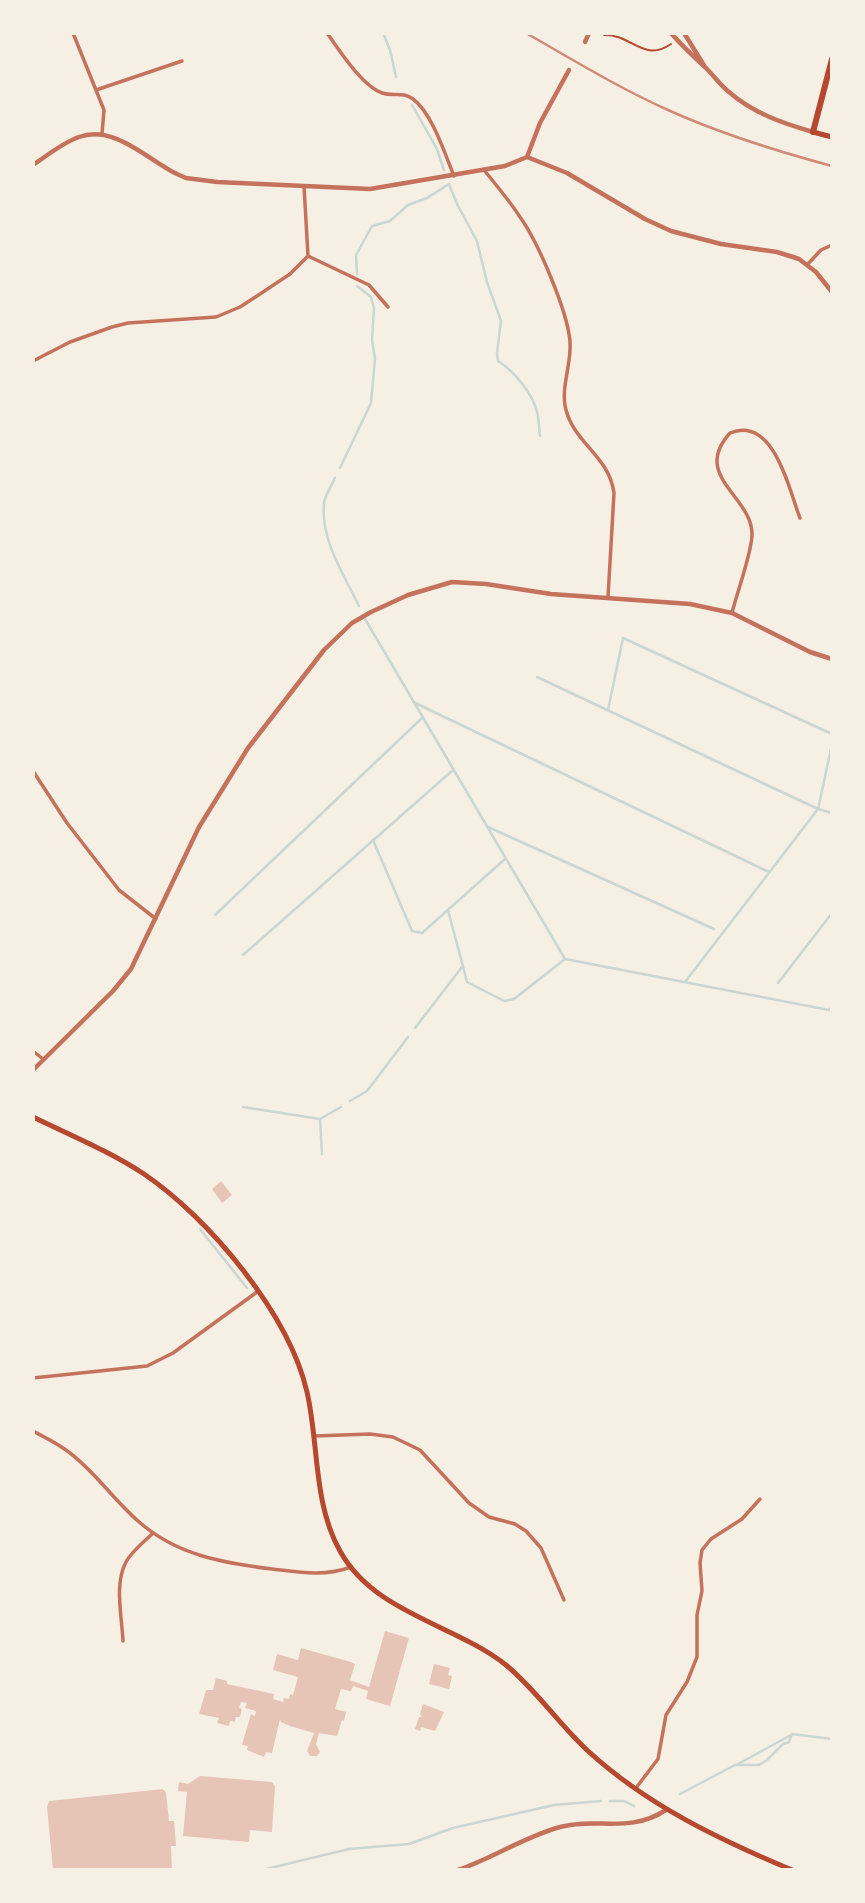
<!DOCTYPE html>
<style>
body{margin:0}
#map{position:relative;width:865px;height:1903px;overflow:hidden;background:#f6efe4;font-family:"Golos Text",sans-serif}
canvas{display:block}
.frame{position:absolute;inset:0;border:35px solid #f6efe4;pointer-events:none}
</style>
<div id="map">
<canvas width="865" height="1903"></canvas>
<div class="frame"></div>
</div>
<script>
const ctx = document.querySelector('canvas').getContext('2d');
ctx.lineJoin = 'round';
function stroke(path, color, width, dash) { ctx.strokeStyle = color; ctx.lineWidth = width; ctx.lineCap = dash ? 'butt' : 'round'; ctx.setLineDash(dash || []); ctx.stroke(path); }
function fill(path, color) { ctx.fillStyle = color; ctx.fill(path, 'evenodd'); }
stroke(new Path2D(`
 M383,33L390,50L396,77
 M412,105L437,149L444,170
 M357,274L356,255L372,226L390,221L408,205L427,198L449,184L457,204L477,241L487,282L501,321L497,353L498,361C514,371 533,394 537,412C539,419 539,428 540,436
 M340,468L371,403L375,359L372,340L374,308L371,297L357,286
 M335,478C332,485 325,495 324,503C320,539 344,575 359,606
 M365,619L565,959L829,1010L832,1007
 M537,677L818,809L832,813
 M413,702L769,872
 M608,710L623,638L832,734
 M488,827L714,929
 M373,840L412,931L422,933L505,859
 M448,910L467,982L504,1001L514,999L565,959
 M215,915L422,718
 M243,955L453,770
 M685,982L818,809L832,744
 M778,983L832,913
 M415,1028L462,967
 M350,1101L367,1091L408,1037
 M243,1107L320,1119
 M322,1154L320,1119L341,1107
 M200,1229L247,1288
 M738,1764L791,1735
 M680,1794L735,1765H759L767,1760L783,1744L789,1742L792,1734L832,1739
 M610,1801H624L634,1806
 M262,1870L349,1849L409,1844L453,1828L554,1805L601,1801`), '#c9d6d2', 2.5);
fill(new Path2D(`
 M221,1181L232,1195L222,1203L212,1189Z
 M385,1631L409,1638L390,1706L366,1699L368,1691L353,1686L351,1691L341,1689L335,1709L346,1712L344,1721L342,1720L337,1736L319,1733L316,1744L320,1752L317,1756H310L307,1751L314,1733L290,1726L281,1722L280,1719L272,1753L266,1752L264,1757L247,1750L248,1746L242,1745L251,1714L255,1716L256,1711L245,1708L247,1703L241,1702L239,1708L242,1709L240,1717H236L235,1722L230,1721L229,1726L217,1723L219,1718L199,1714L206,1690H213L216,1678L227,1681V1684L274,1694L273,1699L283,1702L284,1698L289,1699L290,1694L293,1695L298,1677L273,1670L277,1654L298,1660L301,1648L351,1662L355,1664L350,1680L369,1687Z
 M434,1664L450,1668L448,1675L452,1676L449,1689L429,1684Z
 M423,1704L444,1712L435,1731L421,1727L420,1731L415,1729L419,1717H422L420,1714Z
 M200,1776L272,1782L275,1786L272,1832L250,1830L249,1842L183,1836L187,1792L178,1791L179,1782L188,1784Z
 M163,1789L166,1793L169,1821H174L176,1846H171L172,1870H53L47,1807L49,1801Z`), '#e6c5b7');
stroke(new Path2D(`
 M604,35C632,34 643,63 671,44`), '#b5482f', 2);
stroke(new Path2D(`
 M73,33L104,110L102,134
 M327,33C339,50 362,86 382,93C394,97 402,91 413,99C432,113 445,154 454,176
 M96,90L182,61
 M484,170C496,185 509,200 520,217C538,242 567,310 570,341C572,364 560,388 566,410C575,444 609,456 614,493L608,597
 M308,256L369,285L388,307
 M807,265L821,250L832,245
 M33,361L70,342L112,327L128,323L216,317L240,307L260,294L290,274L308,256L304,186
 M732,613C737,592 752,553 752,534C752,496 691,476 730,433C774,415 789,490 800,518
 M33,771L67,823L119,890L156,919
 M33,1051L43,1059
 M33,1378L147,1366L173,1353L257,1292
 M33,1431C46,1438 59,1444 70,1453C95,1472 114,1500 138,1521C176,1555 223,1563 272,1569C298,1572 325,1577 351,1567
 M315,1436L370,1434L393,1437L420,1450L469,1503L489,1517L515,1524L526,1531L541,1548L564,1600
 M123,1641C122,1617 114,1584 126,1562C132,1551 144,1542 153,1533
 M636,1788L658,1759L666,1715L687,1682L697,1657V1615L702,1591L700,1563L702,1550L711,1539L742,1519L760,1499`), '#c5725c', 3.5);
stroke(new Path2D(`
 M671,33C683,47 693,56 706,68C714,76 720,85 729,92C753,113 782,123 813,132
 M684,33L705,67
 M585,42L589,33
 M527,157L567,173L645,219L671,231L721,244L777,252L799,259L816,272L832,292
 M527,157L540,123L569,70
 M33,165C48,155 62,143 79,137C114,124 148,160 177,174L186,178L217,182L370,189L505,166L527,157
 M33,1070L113,991L131,969L199,827L248,748L324,650L352,623L371,612L408,595L452,582L486,584L551,594L690,604L732,613L810,652L832,659
 M458,1870C493,1858 524,1837 560,1827C598,1817 629,1834 666,1810`), '#c5725c', 4.5);
stroke(new Path2D(`
 M813,132L832,137
 M33,1117C70,1135 109,1151 144,1174C209,1218 289,1314 307,1392C319,1444 313,1503 340,1551C374,1613 454,1624 506,1665C536,1690 559,1724 588,1751C647,1805 718,1839 792,1870`), '#b5482f', 5);
stroke(new Path2D(`
 M813,132L832,59`), '#b5482f', 6);
stroke(new Path2D(`
 M526,33C573,60 619,88 668,110C721,134 776,151 832,166`), '#cf8b77', 2.5);
</script>
